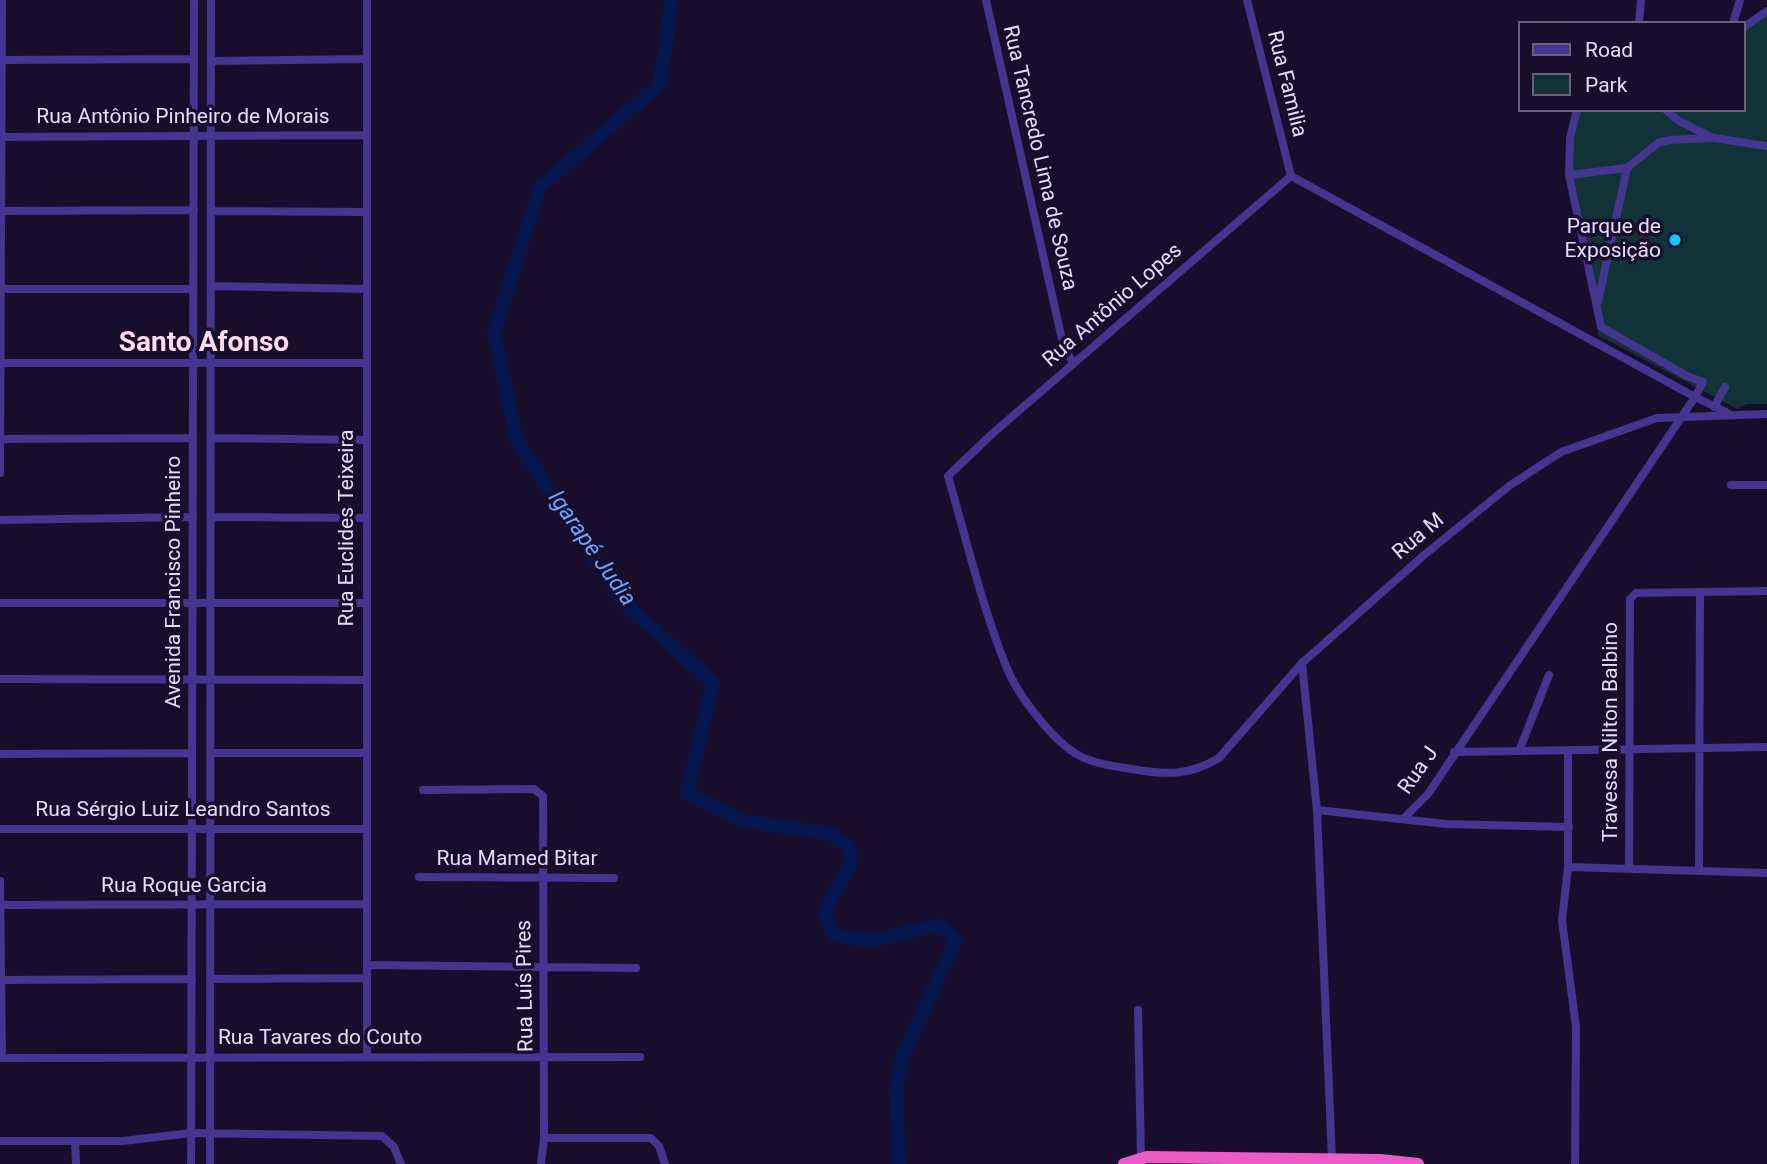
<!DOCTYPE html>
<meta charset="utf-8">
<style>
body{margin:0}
#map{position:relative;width:1767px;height:1164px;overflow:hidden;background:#180e2c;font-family:Roboto,sans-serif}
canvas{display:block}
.legend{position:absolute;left:1518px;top:21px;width:228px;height:91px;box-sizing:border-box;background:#180e2c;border:2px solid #696080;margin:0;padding:9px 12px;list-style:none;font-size:21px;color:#e3daff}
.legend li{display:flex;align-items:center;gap:14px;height:35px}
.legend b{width:35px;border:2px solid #696080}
</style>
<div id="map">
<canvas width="1767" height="1164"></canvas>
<ul class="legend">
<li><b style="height:9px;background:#443590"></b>Road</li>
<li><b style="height:19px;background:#113337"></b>Park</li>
</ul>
</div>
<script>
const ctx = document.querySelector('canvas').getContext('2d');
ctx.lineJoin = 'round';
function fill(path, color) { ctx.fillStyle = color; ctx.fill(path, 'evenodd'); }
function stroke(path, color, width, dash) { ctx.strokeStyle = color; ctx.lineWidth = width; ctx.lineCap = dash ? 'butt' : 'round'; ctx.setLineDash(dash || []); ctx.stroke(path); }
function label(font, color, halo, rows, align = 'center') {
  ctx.font = font + ' Roboto,sans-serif'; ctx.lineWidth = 7; ctx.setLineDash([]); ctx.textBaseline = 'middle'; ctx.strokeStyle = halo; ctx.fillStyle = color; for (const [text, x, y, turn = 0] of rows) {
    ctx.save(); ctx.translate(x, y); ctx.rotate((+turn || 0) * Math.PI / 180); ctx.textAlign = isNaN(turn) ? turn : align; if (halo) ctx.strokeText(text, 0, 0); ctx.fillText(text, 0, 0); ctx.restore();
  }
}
fill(new Path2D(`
 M1767,11V404H1747L1737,409L1598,335C1595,259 1556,186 1577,110H1744V27Z`), '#113337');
stroke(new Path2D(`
 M672,0L660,84L540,187L494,333L517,441L622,601L713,683L687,793L743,821L831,834L850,849V865L824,912L834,935L870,941L939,925L956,940L903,1055L896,1088L899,1164`), '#05164f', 14);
stroke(new Path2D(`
 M986,0L1063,344L1073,363
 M1247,0L1291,176
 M1639,23L1641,0
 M1733,23L1740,0
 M1744,27L1767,11
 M1,60L194,59
 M211,61L367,59
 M1577,110L1570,138L1569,175L1601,327L1687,376L1703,382L1695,397L1728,413
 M1666,110L1679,121L1711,137
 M0,137L366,135
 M1569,175L1627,168
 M1291,176L993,433L948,476C966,538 982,607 1006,666C1017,694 1053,742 1080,756C1095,764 1115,766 1132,769C1166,775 1189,776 1219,758L1302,663L1423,556L1509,486L1561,452L1657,418L1767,414
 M1291,176L1695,397L1428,794L1405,817
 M0,211L194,210
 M211,211L366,212
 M211,286L365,289
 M0,289H193
 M1598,302L1627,168L1658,143L1670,140L1714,138L1767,146
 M2,363H365
 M1714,407L1725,387
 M211,438L365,440
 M0,439L193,438
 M0,473L2,0
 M1731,485H1767
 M211,517L366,518
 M0,520L193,517
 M0,603H365
 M1302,663L1317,810
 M0,679L366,680
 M1568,750V867L1562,920L1576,1027L1575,1164
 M1519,751L1549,675
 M1454,752L1767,747
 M211,753H366
 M0,754L192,753
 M423,790L534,789L543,796L544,1138L541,1164
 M0,829H366
 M1568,867L1767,873
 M1629,869L1630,599L1636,593L1767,591
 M1699,871L1700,592
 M419,877L614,878
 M0,881L2,1058
 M0,905L367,904
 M367,965L636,968
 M210,979L367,978
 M0,980L192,979
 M1138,1010L1141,1159
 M367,1056V0
 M0,1058L640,1057
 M544,1138H651L659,1146L665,1164
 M0,1141H123L191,1133L382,1136L394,1147L401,1164
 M75,1141L76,1164
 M1332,1159L1317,810L1446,824L1569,827
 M191,1164L194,0
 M210,1164L211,0`), '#443590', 8);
stroke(new Path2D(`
 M1124,1164L1147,1157L1380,1160L1418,1164`), '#ec5bc8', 12);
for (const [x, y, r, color] of [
 [1675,240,7,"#06c5ff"]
]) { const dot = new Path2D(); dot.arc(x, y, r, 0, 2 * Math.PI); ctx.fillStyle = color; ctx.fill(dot); stroke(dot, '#180e2c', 2.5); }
label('21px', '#e3daff', '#180e2c', [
 ["Rua Familia",1286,84,76],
 ["Rua Antônio Pinheiro de Morais",183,118],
 ["Rua Tancredo Lima de Souza",1039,158,77],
 ["Rua Antônio Lopes",1113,306,-41],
 ["Rua Euclides Teixeira",348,528,-90],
 ["Rua M",1419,537,-40],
 ["Avenida Francisco Pinheiro",175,582,-90],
 ["Travessa Nilton Balbino",1612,732,-90],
 ["Rua J",1419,771,-55],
 ["Rua Sérgio Luiz Leandro Santos",183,811],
 ["Rua Mamed Bitar",517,860],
 ["Rua Roque Garcia",184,887],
 ["Rua Luís Pires",526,986,-91],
 ["Rua Tavares do Couto",320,1039]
]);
label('21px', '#e3daff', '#180e2c', [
 ["Parque de",1661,228],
 ["Exposição",1661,252]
], 'right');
label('italic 23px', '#68a5ff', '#180e2c', [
 ["Igarapé Judia",591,549,55]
]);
label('bold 28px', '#ffdced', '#180e2c', [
 ["Santo Afonso",204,344]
]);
</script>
